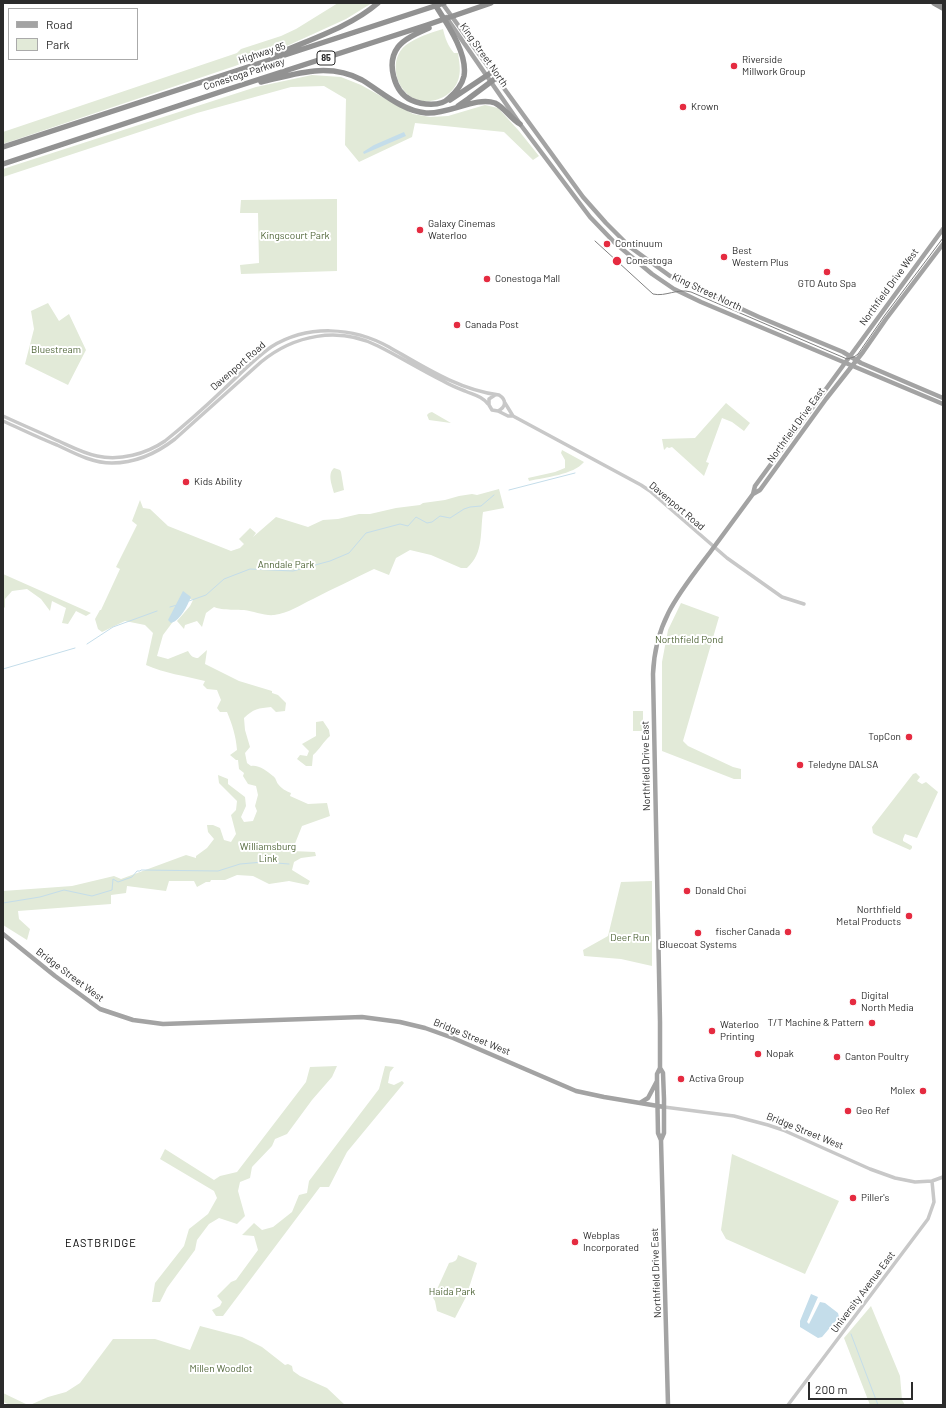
<!DOCTYPE html>
<style>
body{margin:0}
#map{position:relative;width:946px;height:1408px;overflow:hidden;background:#fff;font-family:Barlow,sans-serif}
canvas{display:block}
.frame{position:absolute;inset:0;border:4px solid #2b2b2b;pointer-events:none}
.legend{position:absolute;left:8px;top:8px;width:130px;height:52px;box-sizing:border-box;background:#fff;border:1px solid #aaa;margin:0;padding:5px 7px;list-style:none;font-size:12px;color:#2b2b2b}
.legend li{display:flex;align-items:center;gap:8px;height:20px}
.legend b{width:20px;border:1px solid #aaa}
.scale{position:absolute;left:808px;top:1382px;width:105px;height:18px;box-sizing:border-box;border:2px solid #2b2b2b;border-top:0;padding-left:5px;font-size:12px;line-height:14px;white-space:nowrap;color:#2b2b2b;-webkit-text-stroke:3px #fff;paint-order:stroke}
</style>
<div id="map">
<canvas width="946" height="1408"></canvas>
<div class="frame"></div>
<ul class="legend">
<li><b style="height:5px;background:#a3a3a3"></b>Road</li>
<li><b style="height:11px;background:#e2ead8"></b>Park</li>
</ul>
<div class="scale">200 m</div>
</div>
<script>
const ctx = document.querySelector('canvas').getContext('2d');
ctx.lineJoin = 'round';
function fill(path, color) { ctx.fillStyle = color; ctx.fill(path, 'evenodd'); }
function stroke(path, color, width, dash) { ctx.strokeStyle = color; ctx.lineWidth = width; ctx.lineCap = dash ? 'butt' : 'round'; ctx.setLineDash(dash || []); ctx.stroke(path); }
function label(font, color, halo, rows, align = 'center') {
  ctx.font = font + ' Barlow,sans-serif'; ctx.lineWidth = 4; ctx.setLineDash([]); ctx.textBaseline = 'middle'; ctx.strokeStyle = halo; ctx.fillStyle = color; for (const [text, x, y, turn = 0] of rows) {
    ctx.save(); ctx.translate(x, y); ctx.rotate((+turn || 0) * Math.PI / 180); ctx.textAlign = isNaN(turn) ? turn : align; if (halo) ctx.strokeText(text, 0, 0); ctx.fillText(text, 0, 0); ctx.restore();
  }
}
fill(new Path2D(`
 M338,3H372L346,19L289,45L235,66L3,144V132L237,53L241,49L281,36L296,29Z
 M443,29C445,38 448,46 454,53H458C459,61 461,69 459,77C455,96 432,106 415,99C395,90 388,59 406,45C417,37 430,33 443,29Z
 M312,75L341,77L361,85L413,114L430,117L448,116L485,105L498,108L519,131L539,156L533,160L504,132L415,123L412,137L359,162L345,145L346,99L324,86L291,87L197,113L3,177V169L256,87Z
 M337,199V271L241,274L240,265L259,263L258,213H240L241,200Z
 M48,303L59,321L69,314L86,350L68,385L25,364L34,329L31,311Z
 M726,403L750,423L744,431L732,422L722,418L706,462L709,463L704,476L672,447L669,448L667,447L664,450L662,439L695,438Z
 M432,412L451,423L429,420L427,415L429,413Z
 M562,450L584,462C573,475 546,477 529,481L528,478L555,472L565,468V460L561,453Z
 M334,468L340,470L341,472L344,490L334,493C332,485 327,474 334,468Z
 M499,489L504,508L483,512C480,532 484,553 467,568H461L431,555L410,550L396,558L389,575L374,569C354,579 334,588 313,599C300,605 289,613 274,615C265,616 253,611 244,610C232,609 225,611 214,607L206,613L202,627L197,621L185,625L184,629L177,621L190,606L193,600L190,599L163,635L157,656L168,659L188,651C191,656 193,658 198,658L207,650L205,664L239,681L272,691V693L278,695L286,703L285,711L276,712L271,707C259,708 253,709 244,718L245,730L250,747L245,753L247,763L251,766C257,764 268,771 273,776C276,778 276,781 278,784C282,789 286,791 291,793L290,796L308,804L327,803L330,816L302,826L292,851L315,852L316,856L301,858L294,862L292,870L310,881L308,885L289,881L269,884L253,876L237,875L225,880H211L210,882H206L197,887L194,881H169L166,891L127,886L126,893L111,895V904L18,911L19,919L30,929L27,940L3,925V891L72,886L114,876L121,879L186,855L196,858V856L207,848L214,839L208,832L207,825H213L220,828L224,840L231,842L236,834L231,815L236,810L237,801L219,783L218,775L228,779V784L245,797L246,806L241,817L244,822L253,821L257,811L255,806L258,795L256,786L248,784L243,776L244,773L239,769L238,760H236L230,755L237,750C236,736 232,724 227,712H220L217,708L221,700L217,690L207,689L203,685L205,681C185,676 164,673 146,665L153,633L145,625L125,621L102,632L98,629L95,619L100,610H101L120,569L116,567L137,525L132,521L140,500L143,508L150,509L168,526L231,551L240,548L244,544L239,539L250,528L256,533L253,537L276,517L308,527L323,520L338,519L359,514H370L396,508L420,505L423,503L445,500L459,496L472,494L477,495Z
 M3,574L91,613L86,616L76,611L68,624L62,623L66,608L52,601L50,611L41,599L27,589L12,591L5,599V607L3,609Z
 M681,603L719,617L683,741L688,746L733,767L741,769V779H734L662,751V662L668,630Z
 M633,711H643V731H633Z
 M323,721L329,730L330,736C323,742 320,749 313,755L312,766H306L297,759L300,755L307,756L309,751L302,744L316,736V722Z
 M916,773L920,777L917,781L922,784L926,782L938,792L917,838L905,834L903,839V841L912,846V848L910,850L876,835L873,833L872,827L913,774Z
 M652,881V966L621,959L584,956L583,950L608,936L621,882Z
 M337,1066L332,1077L312,1100L287,1134L275,1139L272,1146L252,1167L250,1178L240,1182L238,1191L245,1216L237,1224L219,1218L209,1224L197,1240L195,1250L167,1288L160,1302H152L155,1283L184,1246L189,1229L208,1214L217,1198L214,1191L160,1159L165,1149L214,1180L220,1176L237,1172L306,1082L310,1067Z
 M385,1066L394,1067L390,1072L388,1083L394,1085L402,1081L404,1083L347,1152L329,1187H320L223,1316H216L212,1310L220,1306L222,1302L217,1296L231,1282L236,1280L258,1250L254,1236L242,1235L254,1223L262,1230L273,1227L292,1212L299,1195L307,1193L309,1181L379,1089Z
 M732,1154L839,1201L805,1274L726,1239L721,1230Z
 M458,1255L477,1263L466,1297L455,1318L437,1311L435,1301L433,1298L449,1263C454,1262 457,1261 458,1255Z
 M871,1306L900,1376L902,1400L905,1405H870L844,1338Z
 M200,1326L242,1337L262,1347L285,1365L288,1364L292,1366L293,1371L300,1376L327,1388L345,1405H30L48,1397L66,1392L80,1383L113,1339H155L190,1350Z
 M3,1393L28,1405H10L3,1402Z`), '#e2ead8');
fill(new Path2D(`
 M404,132L406,136L364,154L363,152L374,145Z
 M183,591L191,597C187,606 181,620 171,623L168,620Z
 M811,1294L818,1297L807,1322L809,1324L820,1302L825,1303L838,1313L839,1317L822,1337L818,1338L800,1327V1321Z`), '#c4ddea');
stroke(new Path2D(`
 M509,490L575,473
 M189,601L206,595L224,579L250,569L293,571L330,561L349,553L366,533L400,524L408,526L416,517L427,523L432,522L440,516L450,518L464,509L470,507L481,506L494,495
 M170,607L177,605
 M87,644L113,627L157,611
 M3,669L75,648
 M3,903L40,897L64,890L92,896L112,890L113,879L118,882L132,877L137,871H140L141,870L218,871L240,864L263,862L289,864
 M851,1334L878,1405`), '#c4ddea', 1);
stroke(new Path2D(`
 M505,403L513,416
 M498,411L508,416H513L641,485L650,491L727,558L782,597L804,604
 M3,416C20,424 37,431 54,439C68,445 82,453 97,456C120,461 146,454 165,441C185,425 205,407 224,389C239,375 254,359 271,347C308,324 353,327 389,347C424,367 459,390 499,395C507,400 506,407 498,411L492,410L489,405V399L495,395
 M3,421C21,429 39,438 57,445C74,453 92,463 112,463C135,463 157,453 175,439L261,362C294,335 338,326 378,346C400,357 421,370 443,381C450,385 457,388 465,391C474,395 482,396 488,404
 M664,1107L734,1116L768,1125L783,1130L870,1169L895,1178L915,1182L932,1181L943,1177
 M788,1405L928,1219L934,1202L932,1181`), '#c8c8c8', 3.5);
stroke(new Path2D(`
 M442,3L583,197L606,223L630,247L670,276L759,317L843,352L861,363L943,398
 M446,17L520,124L590,217L615,243L652,274L674,289L701,302L943,404
 M753,494L755,486L943,229
 M3,934L55,976L100,1009L133,1020L163,1024L362,1017L400,1022L425,1028L453,1038L576,1091L604,1097L664,1107
 M660,1068L663,1073L664,1099V1133L661,1140
 M640,1103L648,1098L657,1081
 M668,1405L661,1140L658,1133L657,1080V1074L660,1068V1022L653,674C655,620 680,592 711,551C725,532 739,513 753,494L760,490L826,399L863,352L886,319L943,244`), '#a3a3a3', 4.5);
stroke(new Path2D(`
 M934,3L943,8
 M429,28C418,33 405,38 398,47C386,63 394,92 411,100C422,105 441,107 449,98C456,92 462,85 464,76C468,53 446,22 434,3
 M277,54C311,39 350,27 378,3
 M261,82C296,74 328,62 362,80C382,92 402,111 426,113C448,115 476,96 495,103C505,108 510,118 520,124
 M450,100L492,72
 M458,106L468,99L496,78
 M3,147L444,3
 M3,164L226,90L427,25L491,3`), '#929292', 5.5);
stroke(new Path2D(`
 M595,241L653,294C666,297 677,288 691,292L847,359L854,357L858,354L885,315L943,238`), '#808080', 1);
for (const [x, y, r, color] of [
 [734,66,4,"#e52b40"],
 [683,107,4,"#e52b40"],
 [420,230,4,"#e52b40"],
 [607,244,4,"#e52b40"],
 [724,257,4,"#e52b40"],
 [617,261,5,"#e52b40"],
 [827,272,4,"#e52b40"],
 [487,279,4,"#e52b40"],
 [457,325,4,"#e52b40"],
 [186,482,4,"#e52b40"],
 [909,737,4,"#e52b40"],
 [800,765,4,"#e52b40"],
 [687,891,4,"#e52b40"],
 [909,916,4,"#e52b40"],
 [788,932,4,"#e52b40"],
 [698,933,4,"#e52b40"],
 [853,1002,4,"#e52b40"],
 [872,1023,4,"#e52b40"],
 [712,1031,4,"#e52b40"],
 [758,1054,4,"#e52b40"],
 [837,1057,4,"#e52b40"],
 [681,1079,4,"#e52b40"],
 [923,1091,4,"#e52b40"],
 [848,1111,4,"#e52b40"],
 [853,1198,4,"#e52b40"],
 [575,1242,4,"#e52b40"]
]) { const dot = new Path2D(); dot.arc(x, y, r, 0, 2 * Math.PI); ctx.fillStyle = color; ctx.fill(dot); stroke(dot, '#fff', 1.5); }
for (const [x, y, w] of [
 [326,58,18]
]) { const box = new Path2D(); box.roundRect(x - w / 2, y - 7, w, 14, 3); ctx.fillStyle = '#fff'; ctx.fill(box); stroke(box, '#2b2b2b', 1); }
label('bold 9px', '#2b2b2b', null, [
 ["85",326,58]
]);
label('10px', '#2b2b2b', '#fff', [
 ["Highway 85",262,53,-18],
 ["King Street North",484,55,55],
 ["Conestoga Parkway",244,74,-18],
 ["Northfield Drive West",889,287,-54],
 ["King Street North",707,292,25],
 ["Davenport Road",238,366,-41],
 ["Northfield Drive East",796,425,-54],
 ["Davenport Road",677,506,40],
 ["Northfield Drive East",646,766,-91],
 ["Bridge Street West",70,975,37],
 ["Bridge Street West",472,1037,22],
 ["Bridge Street West",805,1131,22],
 ["Northfield Drive East",656,1273,-92],
 ["University Avenue East",863,1292,-53]
]);
label('10px', '#2b2b2b', '#fff', [
 ["Riverside",742,60],
 ["Millwork Group",742,72],
 ["Krown",691,107],
 ["Galaxy Cinemas",428,224],
 ["Waterloo",428,236],
 ["Continuum",615,244],
 ["Best",732,251],
 ["Western Plus",732,263],
 ["Conestoga",626,261],
 ["Conestoga Mall",495,279],
 ["GTO Auto Spa",827,284,"center"],
 ["Canada Post",465,325],
 ["Kids Ability",194,482],
 ["TopCon",901,737,"right"],
 ["Teledyne DALSA",808,765],
 ["Donald Choi",695,891],
 ["Northfield",901,910,"right"],
 ["Metal Products",901,922,"right"],
 ["fischer Canada",780,932,"right"],
 ["Bluecoat Systems",698,945,"center"],
 ["Digital",861,996],
 ["North Media",861,1008],
 ["T/T Machine & Pattern",864,1023,"right"],
 ["Waterloo",720,1025],
 ["Printing",720,1037],
 ["Nopak",766,1054],
 ["Canton Poultry",845,1057],
 ["Activa Group",689,1079],
 ["Molex",915,1091,"right"],
 ["Geo Ref",856,1111],
 ["Piller's",861,1198],
 ["Webplas",583,1236],
 ["Incorporated",583,1248]
], 'left');
label('10px', '#506639', '#fff', [
 ["Kingscourt Park",295,236],
 ["Bluestream",56,350],
 ["Anndale Park",286,565],
 ["Northfield Pond",689,640],
 ["Williamsburg",268,847],
 ["Link",268,859],
 ["Deer Run",630,938],
 ["Haida Park",452,1292],
 ["Millen Woodlot",221,1369]
]);
ctx.letterSpacing = '1px';
label('11px', '#000', '#fff', [
 ["EASTBRIDGE",101,1243]
]);
ctx.letterSpacing = '0px';
</script>
